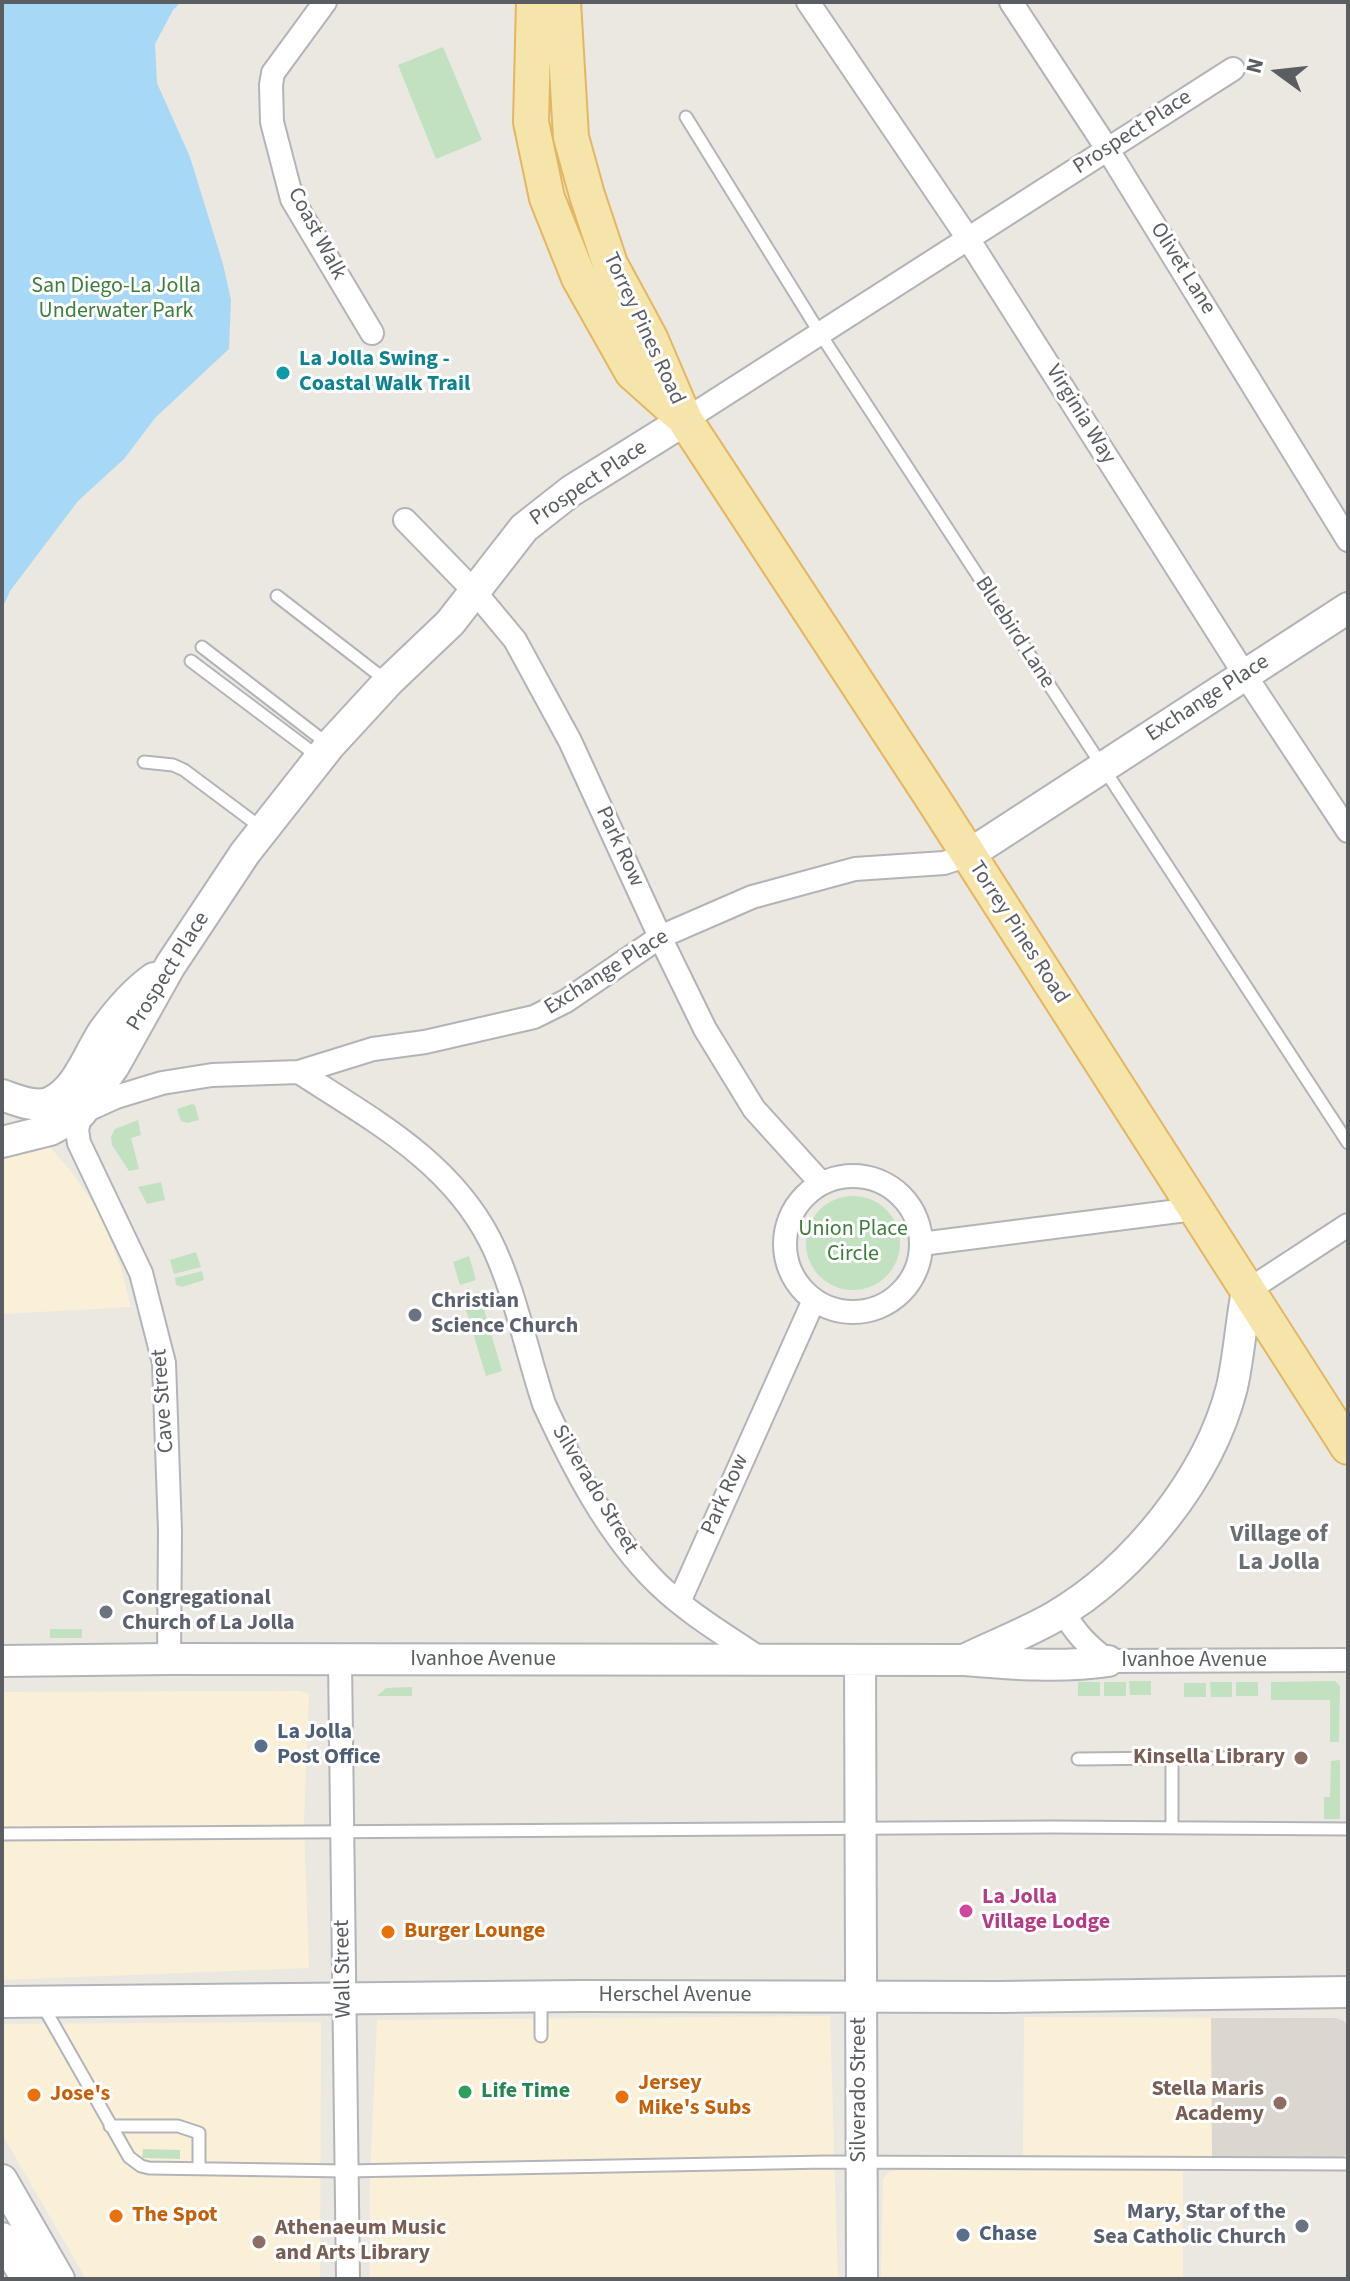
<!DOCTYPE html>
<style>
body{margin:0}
#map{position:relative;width:1350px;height:2281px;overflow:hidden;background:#ebe8e1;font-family:"Source Sans 3",sans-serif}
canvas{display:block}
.frame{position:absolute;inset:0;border:4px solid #5a5d61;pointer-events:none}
.north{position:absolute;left:1238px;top:32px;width:80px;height:80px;-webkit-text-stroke:6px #fff;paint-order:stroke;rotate:285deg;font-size:22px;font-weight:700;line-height:32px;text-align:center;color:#5a5d61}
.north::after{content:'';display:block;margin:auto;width:28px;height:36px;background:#5a5d61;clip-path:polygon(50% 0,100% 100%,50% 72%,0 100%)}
</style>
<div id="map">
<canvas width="1350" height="2281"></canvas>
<div class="frame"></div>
<div class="north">N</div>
</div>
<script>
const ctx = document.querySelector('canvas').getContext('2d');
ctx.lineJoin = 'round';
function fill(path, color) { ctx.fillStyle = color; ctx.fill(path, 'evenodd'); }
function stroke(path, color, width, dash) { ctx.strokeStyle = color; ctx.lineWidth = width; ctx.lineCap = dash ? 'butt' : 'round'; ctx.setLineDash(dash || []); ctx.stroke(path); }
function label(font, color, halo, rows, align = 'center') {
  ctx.font = font + ' "Source Sans 3",sans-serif'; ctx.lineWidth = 6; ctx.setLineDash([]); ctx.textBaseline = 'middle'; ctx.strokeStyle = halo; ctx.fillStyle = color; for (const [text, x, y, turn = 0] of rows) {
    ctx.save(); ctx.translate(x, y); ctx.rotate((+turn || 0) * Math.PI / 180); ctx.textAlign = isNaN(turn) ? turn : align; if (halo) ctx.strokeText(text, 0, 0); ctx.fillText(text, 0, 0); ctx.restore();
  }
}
fill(new Path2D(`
 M47,1144L70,1170L99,1212L121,1268L131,1307L2,1314V1154Z
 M300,1691L309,1694L304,1823L309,1968L2,1980V1692Z
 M830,2016L838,2279H370V2177L377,2020Z
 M1024,2017L1336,2018L1348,2027V2150L1343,2158L1023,2156Z
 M321,2022L320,2279H86L2,2134V2024Z
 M904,2169L1183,2171V2279H881L883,2179L889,2172Z`), '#faf0d8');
fill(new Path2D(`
 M1211,2018H1336L1344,2021L1348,2027V2150L1343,2158H1212Z`), '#dbd7d0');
fill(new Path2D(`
 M443,47L482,140L436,159L398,65Z
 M192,1104L195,1105L199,1120L187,1123L181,1121L177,1109Z
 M138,1120L141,1135L131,1138L139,1169L129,1171L112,1145L111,1137L115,1129Z
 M161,1182L165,1200L147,1204L138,1187Z
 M806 1243a47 47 0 1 1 94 0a47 47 0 1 1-94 0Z
 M196,1252L201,1267L174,1274L170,1260Z
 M469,1256L476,1280L460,1285L453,1262Z
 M202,1271L204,1280L182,1287L176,1285L175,1278Z
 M479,1292L502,1371L486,1376L462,1297Z
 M50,1629H82V1638H50Z
 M1129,1681H1151V1695H1130Z
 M1335,1681L1340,1686L1339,1742H1330V1700H1271V1682Z
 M1078,1682H1100V1696H1078Z
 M1104,1682H1126V1696H1104Z
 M1210,1682H1232V1697H1211Z
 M1236,1682H1258V1696H1236Z
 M1184,1683H1206V1697H1184Z
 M412,1687V1696H377L386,1688Z
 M1340,1760V1819H1324V1797H1330L1331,1761Z
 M143,2149L180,2150V2159L142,2158Z`), '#c2e1c0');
fill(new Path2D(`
 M2,2H181L173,10L155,44L157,83L190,157L223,264L231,300L229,349L155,418L124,459L78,501L10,591L2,609Z`), '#a7d9f6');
const lane = new Path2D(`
 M686,117L821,335L1348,1143
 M277,596L388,682
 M202,647L329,745
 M191,661L320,758
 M144,762L173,765L184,770L263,829
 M1172,1758H1266
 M1078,1759L1172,1758V1828
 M2,1834L1052,1827L1348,1829
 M43,2006L129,2157L141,2166L149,2168L346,2171L827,2162L1348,2164
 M541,2036V1997
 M110,2126H178L199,2133V2168`);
const street = new Path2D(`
 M325,2L273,73L271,85L272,122L292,199L372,333
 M808,2L967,237L1245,675L1348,831
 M1011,2L1108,150L1348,540
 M685,420L1233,69
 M405,520L475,592L515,640L570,741L660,937L705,1029L754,1109L821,1183
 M299,1072C371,1119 449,1160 490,1240C514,1287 527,1353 544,1404C573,1467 608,1535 658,1584C689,1614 727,1636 762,1660
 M785 1244a68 68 0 1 1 136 0a68 68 0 1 1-136 0Z
 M921,1244L1194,1209
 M1247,1291L1348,1225
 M679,1602L814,1300
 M1063,1611C1075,1633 1088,1646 1108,1661L1348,1660
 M169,1659L170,1531L164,1363L141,1273L79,1143L77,1130L81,1113L116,1097L162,1083L212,1075L299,1072L373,1049L425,1042L534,1017L566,1001L660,937L752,897L855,869L944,863L968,855
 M340,1660L348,2279`);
const secondary = new Path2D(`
 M968,855L1348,608
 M2,1095C16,1100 36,1109 51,1102C77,1090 88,1055 103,1032C118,1011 133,993 154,978
 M2,1142L50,1130L81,1113L114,1066L170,966L245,853L330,745L388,682L450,623L524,528L571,491L685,420
 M966,1659C995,1645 1026,1633 1054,1617C1134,1570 1209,1478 1232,1387C1239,1356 1241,1322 1247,1291
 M2,1661L169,1659L965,1660C1012,1664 1061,1668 1108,1661
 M860,1661L862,2279
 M2,2002L580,1996L1001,1997L1348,1992
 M2,2180L59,2279
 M2,2238L27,2279`);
const primary = new Path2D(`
 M534,2L531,122L547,198L579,278L632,372L679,414
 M563,2L571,137L587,195L610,264L650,338L685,420L935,802L1348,1447`);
stroke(lane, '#b2b4b8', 15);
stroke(street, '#b2b4b8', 26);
stroke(secondary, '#b1b4b8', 34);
stroke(primary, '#e3b663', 38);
stroke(lane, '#fff', 11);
stroke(street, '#fff', 22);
stroke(secondary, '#fff', 30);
stroke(primary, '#f6e5ab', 34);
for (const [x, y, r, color] of [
 [283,373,8,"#0f9aa8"],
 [415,1315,8,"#6b7280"],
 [106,1612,8,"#6b7280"],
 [261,1746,8,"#5c6f8a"],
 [1301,1758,8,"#8d6e63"],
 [966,1911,8,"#d1479c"],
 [388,1932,8,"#e8710a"],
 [465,2092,8,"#2e9e5b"],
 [34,2095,8,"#e8710a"],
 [622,2097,8,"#e8710a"],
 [1280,2103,8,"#8d6e63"],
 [116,2216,8,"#e8710a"],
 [1302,2226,8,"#6b7280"],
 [963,2235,8,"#5c6f8a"],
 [259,2242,8,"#8d6e63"]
]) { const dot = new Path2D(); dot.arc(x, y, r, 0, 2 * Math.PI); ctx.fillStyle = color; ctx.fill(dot); stroke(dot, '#fff', 3); }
label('22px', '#5a5d61', '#fff', [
 ["Prospect Place",1133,133,-33],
 ["Coast Walk",316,234,62],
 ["Olivet Lane",1182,269,58],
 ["Torrey Pines Road",643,329,65],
 ["Virginia Way",1080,415,58],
 ["Prospect Place",589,484,-34],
 ["Bluebird Lane",1014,633,57],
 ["Exchange Place",1208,699,-33],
 ["Park Row",619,847,65],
 ["Torrey Pines Road",1018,933,57],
 ["Prospect Place",169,972,-58],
 ["Exchange Place",607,973,-32],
 ["Cave Street",164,1401,-94],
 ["Silverado Street",594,1490,59],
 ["Park Row",726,1495,-66],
 ["Ivanhoe Avenue",483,1660],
 ["Ivanhoe Avenue",1194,1661],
 ["Wall Street",344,1969,-91],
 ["Herschel Avenue",675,1996],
 ["Silverado Street",860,2090,-90]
]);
label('22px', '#3d7e3c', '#fff', [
 ["San Diego-La Jolla",116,287],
 ["Underwater Park",116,312],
 ["Union Place",853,1230],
 ["Circle",853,1255]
]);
label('bold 22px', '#0d838f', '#fff', [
 ["La Jolla Swing -",299,360],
 ["Coastal Walk Trail",299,385]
], 'left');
label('bold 22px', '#5b616d', '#fff', [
 ["Christian",431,1302],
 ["Science Church",431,1327],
 ["Congregational",122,1599],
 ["Church of La Jolla",122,1624],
 ["Mary, Star of the",1286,2213,"right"],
 ["Sea Catholic Church",1286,2238,"right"]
], 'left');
label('bold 22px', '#4e5e75', '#fff', [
 ["La Jolla",277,1733],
 ["Post Office",277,1758],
 ["Chase",979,2235]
], 'left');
label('bold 22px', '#785e54', '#fff', [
 ["Kinsella Library",1285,1758],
 ["Stella Maris",1264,2090],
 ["Academy",1264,2115],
 ["Athenaeum Music",275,2229,"left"],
 ["and Arts Library",275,2254,"left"]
], 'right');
label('bold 22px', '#b23c85', '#fff', [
 ["La Jolla",982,1898],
 ["Village Lodge",982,1923]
], 'left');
label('bold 22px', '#c56008', '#fff', [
 ["Burger Lounge",404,1932],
 ["Jersey",638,2084],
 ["Mike's Subs",638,2109],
 ["Jose's",50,2095],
 ["The Spot",132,2216]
], 'left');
label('bold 22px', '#27864d', '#fff', [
 ["Life Time",481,2092]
], 'left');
label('bold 24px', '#6b6f73', '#fff', [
 ["Village of",1279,1536],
 ["La Jolla",1279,1564]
]);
</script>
